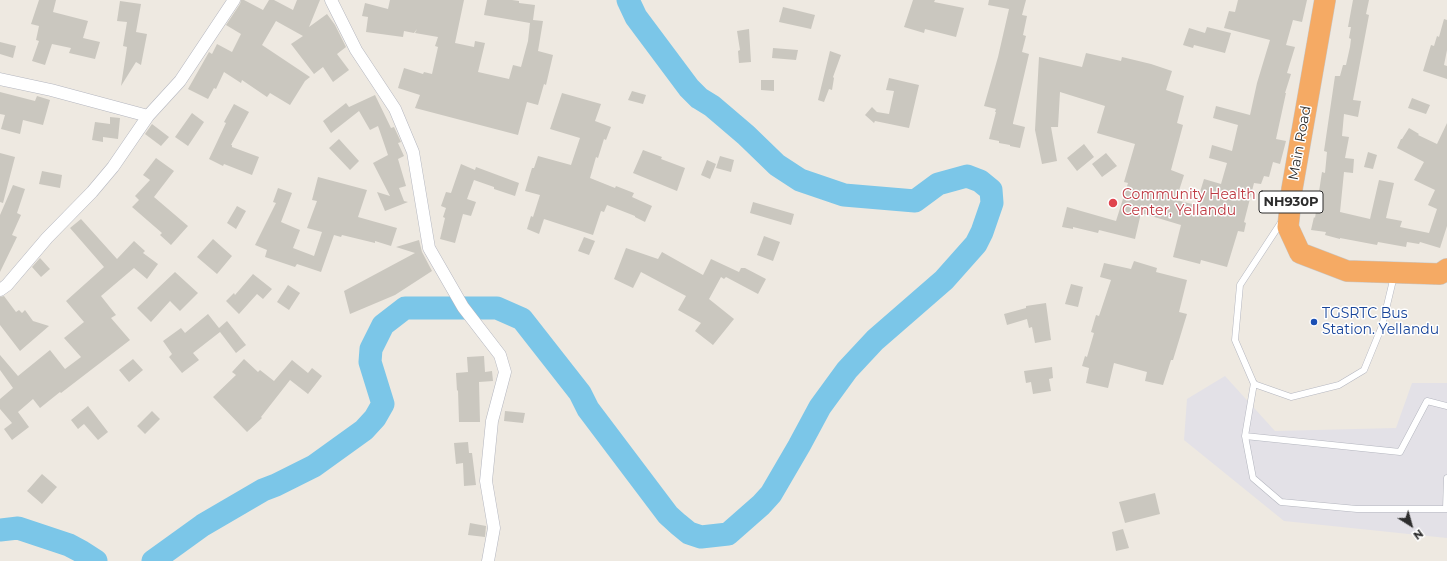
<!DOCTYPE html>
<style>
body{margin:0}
#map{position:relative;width:1447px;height:561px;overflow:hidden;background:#eee9e1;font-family:Montserrat,sans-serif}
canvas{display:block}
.north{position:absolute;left:1391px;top:505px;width:40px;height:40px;-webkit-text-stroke:3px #fff;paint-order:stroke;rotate:143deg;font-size:11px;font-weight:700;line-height:16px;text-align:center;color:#2d2d2d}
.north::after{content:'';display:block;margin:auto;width:14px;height:18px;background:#2d2d2d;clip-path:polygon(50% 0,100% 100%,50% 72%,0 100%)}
</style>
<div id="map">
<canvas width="1447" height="561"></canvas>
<div class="north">N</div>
</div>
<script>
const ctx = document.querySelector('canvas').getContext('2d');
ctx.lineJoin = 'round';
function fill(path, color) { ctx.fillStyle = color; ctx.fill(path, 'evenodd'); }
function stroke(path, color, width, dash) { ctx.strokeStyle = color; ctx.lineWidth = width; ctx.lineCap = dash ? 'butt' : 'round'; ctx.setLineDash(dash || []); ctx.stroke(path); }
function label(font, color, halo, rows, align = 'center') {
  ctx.font = font + ' Montserrat,sans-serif'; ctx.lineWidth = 3; ctx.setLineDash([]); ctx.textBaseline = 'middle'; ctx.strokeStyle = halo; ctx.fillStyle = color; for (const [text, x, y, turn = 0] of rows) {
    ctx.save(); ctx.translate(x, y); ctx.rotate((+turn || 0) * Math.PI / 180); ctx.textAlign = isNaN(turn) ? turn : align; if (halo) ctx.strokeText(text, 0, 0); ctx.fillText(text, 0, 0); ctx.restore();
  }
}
fill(new Path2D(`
 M1225,376L1275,431L1396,428L1412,383H1447V538L1284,521L1184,440L1187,399Z`), '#e3e1e7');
stroke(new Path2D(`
 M0,530L18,528L69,545L82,552L96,561
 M153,561L203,525L263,490L276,485L314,466L364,430L375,418L383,404L370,362L371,349L383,325L405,308H497L522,319L580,393L588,409L668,515L678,524L689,533L701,537L728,534L761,505L771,494L799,446L820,407L847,370L875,340L944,280L976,244L982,232L992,203L991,190L980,181L967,176L938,184L915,201L844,195L800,180L777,165L746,135L712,106L699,98L689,88L636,17L628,0`), '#7bc6e8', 23);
fill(new Path2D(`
 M39,0H56L53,12L88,21L83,38L100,42L95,59L69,53L71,48L52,44L45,65L32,61L39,41L36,40L39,26L31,24Z
 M241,0H244L263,10L269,0H274L293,10L297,0H320L309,27L327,14L335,25L346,47L337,54L349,70L333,82L323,67L314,74L291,44L303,36L276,21L262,45L310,77L305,81L290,105L270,93L267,97L242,80L241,83L224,72L216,89L214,88L208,99L188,89L209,52L212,54L217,44L232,52L241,34L226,25L240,4Z
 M390,0H464L455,43L474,47L475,41L485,43L478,72L509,79L513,65L521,67L528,41L530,23L484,15L487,0H512L519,1V3L535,5L533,20L543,21L538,51L553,55L546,85L544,84L538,105L527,102L518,135L415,108L420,95L398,88L404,68L423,74L424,72L432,74L438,47L435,46L438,37L415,33L417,29L414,33L404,31L403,37L366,32L368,17L362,16L365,3L388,9Z
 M913,0H935L934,2L964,8L956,37L925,29L924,33L904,27Z
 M989,0H1026L1022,15L1027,16L1023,35L1026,36L1022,52L1029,54L1013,123V124L1025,127L1020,148L1010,146V145L999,143V141L989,139L996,112H995L996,109L984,106L998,57L1009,9L988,5Z
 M1238,0H1307L1302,22L1293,20L1286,45L1295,47L1287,73L1291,74L1285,93H1286L1276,139L1286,141L1280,164L1273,162L1269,177L1264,176L1261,184L1254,183L1244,222L1246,223L1244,232L1238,231L1227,267L1201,260L1200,264L1173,257L1181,225L1141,213L1135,239L1099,230L1098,233L1073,227V229L1062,227L1067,207L1116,221L1128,183L1124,182L1135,144L1097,133L1105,106L1060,92L1058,127H1051L1057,161L1042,164L1035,130L1039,57L1082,67L1086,53L1121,61L1122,57L1151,64L1172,71L1166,90L1184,96L1177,123L1183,125L1171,170L1184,175L1176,200L1196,205L1204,179L1221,184L1227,163L1209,158L1212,145L1232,151L1238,125L1213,118L1216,106L1250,115L1257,83L1270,40L1224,28L1229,11L1235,12Z
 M1353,0H1369L1366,14L1369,15L1353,100L1361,101L1358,117L1344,114L1342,136L1349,137L1345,158L1354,159L1353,173L1344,172L1340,212L1370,219L1379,180L1394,183L1386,218L1402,221L1400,227L1429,233L1437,209L1428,205L1435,190L1414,180L1424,162L1397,148L1401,139H1402L1409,128L1419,134L1418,135L1437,144L1447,123V226L1440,248L1420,242L1419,244L1407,242L1406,247L1378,242L1377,245L1340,238V239L1325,235L1326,232L1311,230L1314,217L1315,218L1322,172L1325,173L1327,152L1324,151L1335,76H1340L1343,65H1346L1350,47L1351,39L1349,38L1351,27H1348Z
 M120,1L141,4L136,32L147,34L141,65L136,62L121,86L127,47L123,46L127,22L117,21Z
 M783,7L815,15L811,29L779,22Z
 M1444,19L1447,20V50L1444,65L1447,66V79L1423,71L1431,45L1434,46L1437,36L1439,37Z
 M1207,27L1231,33L1225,53L1194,45L1193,48L1183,45L1189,28L1205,33Z
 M749,29L751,62L739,63L738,51L740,50L737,31Z
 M0,42L16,46L13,58L0,54Z
 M773,48L798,50L796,60L772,58Z
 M830,51L841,55L833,77L834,78L832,90L829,89L824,102L818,100Z
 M889,78L919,85L909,128L875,121L874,123L865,115L872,107L877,112L889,114L894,91L886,90Z
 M761,80H774V91L761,90Z
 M632,91L646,95L643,104L628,100Z
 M0,92L35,101L37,96L50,100L43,125L23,120L20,134L1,129L5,115L0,114Z
 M562,93L601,104L595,121L611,127L606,140L604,139L598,158L596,157L590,178L615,188L616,186L634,193L632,197L652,206L645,222L635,217V216L607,205L604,212L601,211L593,235L544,219L539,234L527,229L531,216L533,217L540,195L525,191L532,168H534L538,156L571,165L580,138L550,129Z
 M375,95L391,128L394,127L401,142L398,143L404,156L398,159L406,186L399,188L404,201L408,202L385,211L377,192L390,196L373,163L388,155L378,126L370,130L359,111L331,133L323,121L346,103L349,107Z
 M1412,98L1430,105L1426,114L1408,108Z
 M234,104L249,112L231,145H232V147L259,157L252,175L224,164L223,166L209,159L226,123L224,122Z
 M192,113L204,122L188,146L175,137Z
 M110,117L120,118L118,139L103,137V142L92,140L95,122L110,124Z
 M152,124L169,137L161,146L145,134Z
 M339,139L359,161L350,170L329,148Z
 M1084,144L1094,157L1077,171L1067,158Z
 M643,150L662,157L661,159L685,168L677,191L633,173Z
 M1368,152L1377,155L1373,169L1364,167Z
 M0,153L15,157L3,203L0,202Z
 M1106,153L1117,166L1102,177L1092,164Z
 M720,156L734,160L731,172L716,168Z
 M156,158L174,171L154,197L188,226L171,245L160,235L162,233L132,207L139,200L135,196L150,180L143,175Z
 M707,160L716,164L710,179L701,175Z
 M461,164L475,170L476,167L519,183L515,196L494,189V187L474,180L467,199L476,202L471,216L463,214L455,243L440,239L445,218L443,217L446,208L441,206L446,192L451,193Z
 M42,171L62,175L60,188L39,184Z
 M318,177L367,190L358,217L397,228L391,246L375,241V243L342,235L341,237L334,235L321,272L297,264L295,267L265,257L267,250L255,245L276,203L273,202L278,188L292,193L281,222L300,230L293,248L314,256L322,232L307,228L317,201L312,200Z
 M13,185L25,189L17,213L21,215L12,235L17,237L0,272V215Z
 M753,202L794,214L791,225L750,213Z
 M237,206L246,211L236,229L227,223Z
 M81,219L117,259L134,241L145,251L143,253L158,264L147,279L134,268L101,296L116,315L111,318L130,340L61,393L60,392L40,408L33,399L18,412L29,427L12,440L4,429L12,423L0,409V399L13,388L0,370V355L18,376L50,350L65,369L81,357L64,338L84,322L66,301L104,267L70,228Z
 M764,236L780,242L773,261L757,255Z
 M584,237L595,241L589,255L578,251Z
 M213,239L232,256L217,274L197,257Z
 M419,240L422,252L432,271L395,295L350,314L344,291L415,253L396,247Z
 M626,248L658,259L662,252L703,275L711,259L739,272L741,268H745L766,279L758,294L726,277L724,279L721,277L709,299L734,319L713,345L695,331L701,323L678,310L686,296L641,272L633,288L614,279Z
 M40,258L50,269L41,277L32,267Z
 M1134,261L1157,268L1156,272L1187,280L1179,312L1187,314L1173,360H1171L1163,385L1145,381L1147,372L1114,363L1108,388L1086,383L1089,368L1082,366L1085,356L1087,357L1094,333L1091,332L1096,315L1099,316L1111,280L1100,277L1104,263L1131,269Z
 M175,272L198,293L180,311L170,301L151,322L137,308Z
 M253,274L272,289L263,299L257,294L239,314L226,301L234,293L235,295Z
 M1071,284L1083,287L1078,307L1065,304Z
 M288,285L300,293L289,310L277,302Z
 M4,296L16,312L19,310L22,313L25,310L33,321L49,326L20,351L0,325V297Z
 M1046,303L1051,340L1035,343L1032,327L1029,328L1027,319L1007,325L1004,314L1026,308V306Z
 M208,314L219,328L227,321L246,345L236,353L220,332L193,353L199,360L182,373L169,357L172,354L163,341L181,328L185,333Z
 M484,356L485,372L492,371L493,381L479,382L480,422H459L458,390L457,391L456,373L468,372L467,357Z
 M133,359L143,370L129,382L119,370Z
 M244,359L258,372L260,370L274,381L292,360L308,373L312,368L322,376L308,394L290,380L261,417L262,418L247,432L213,397L236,375L232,372Z
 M1052,367L1053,378L1049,379L1051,391L1033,394L1031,382L1026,383L1024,371Z
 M88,406L108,432L98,440L84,424L78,429L71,420Z
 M152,411L160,419L145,434L137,426Z
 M505,411L525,413L523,423L504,421Z
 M468,442L469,453H472L476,485L464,486L463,463L456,464L454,443Z
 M42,474L57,487L42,504L27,491Z
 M1155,493L1160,514L1125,523L1119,502Z
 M470,523L486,526L485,537L468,535Z
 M1123,529L1129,548L1116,551L1112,532Z`), '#cac7bf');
const lane = new Path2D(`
 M1282,221L1240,285L1235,340L1254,384L1291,397L1339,385L1364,370L1382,326L1394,276
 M1254,383L1245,436L1253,478L1281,502L1357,509H1446L1447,478
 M1245,436L1400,452L1427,401L1447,406`);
const street = new Path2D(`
 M331,0L356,50L395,109L413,152L429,248L463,307L500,355L505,372L492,421L486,481L494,528L488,561
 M0,79L51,90L148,116
 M0,290L7,285L47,238L92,192L113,167L148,116L180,81L234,0`);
const highway = new Path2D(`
 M1325,0L1292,189L1288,227L1300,253L1347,271L1440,274L1447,269`);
stroke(lane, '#b4b6bf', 7);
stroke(street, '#b4b6bf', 13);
stroke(highway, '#c8c8c8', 22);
stroke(lane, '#fff', 6);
stroke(street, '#fff', 12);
stroke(highway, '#f5aa64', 21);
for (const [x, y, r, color] of [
 [1113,203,5,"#e0444e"],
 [1314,322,4,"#1a4fb4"]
]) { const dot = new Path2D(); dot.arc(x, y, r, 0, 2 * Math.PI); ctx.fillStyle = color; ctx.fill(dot); stroke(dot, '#fff', 1.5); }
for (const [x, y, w] of [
 [1291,202,64]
]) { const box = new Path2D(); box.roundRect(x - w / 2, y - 11, w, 22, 3); ctx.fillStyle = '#fff'; ctx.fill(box); stroke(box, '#2d2d2d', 1); }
label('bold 13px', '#2d2d2d', null, [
 ["NH930P",1291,202]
]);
label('14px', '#2d2d2d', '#fff', [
 ["Main Road",1300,143,-80]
]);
label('14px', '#be3a42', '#fff', [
 ["Community Health",1122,195],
 ["Center, Yellandu",1122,211]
], 'left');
label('14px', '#164399', '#fff', [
 ["TGSRTC Bus",1322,314],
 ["Station. Yellandu",1322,330]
], 'left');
</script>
